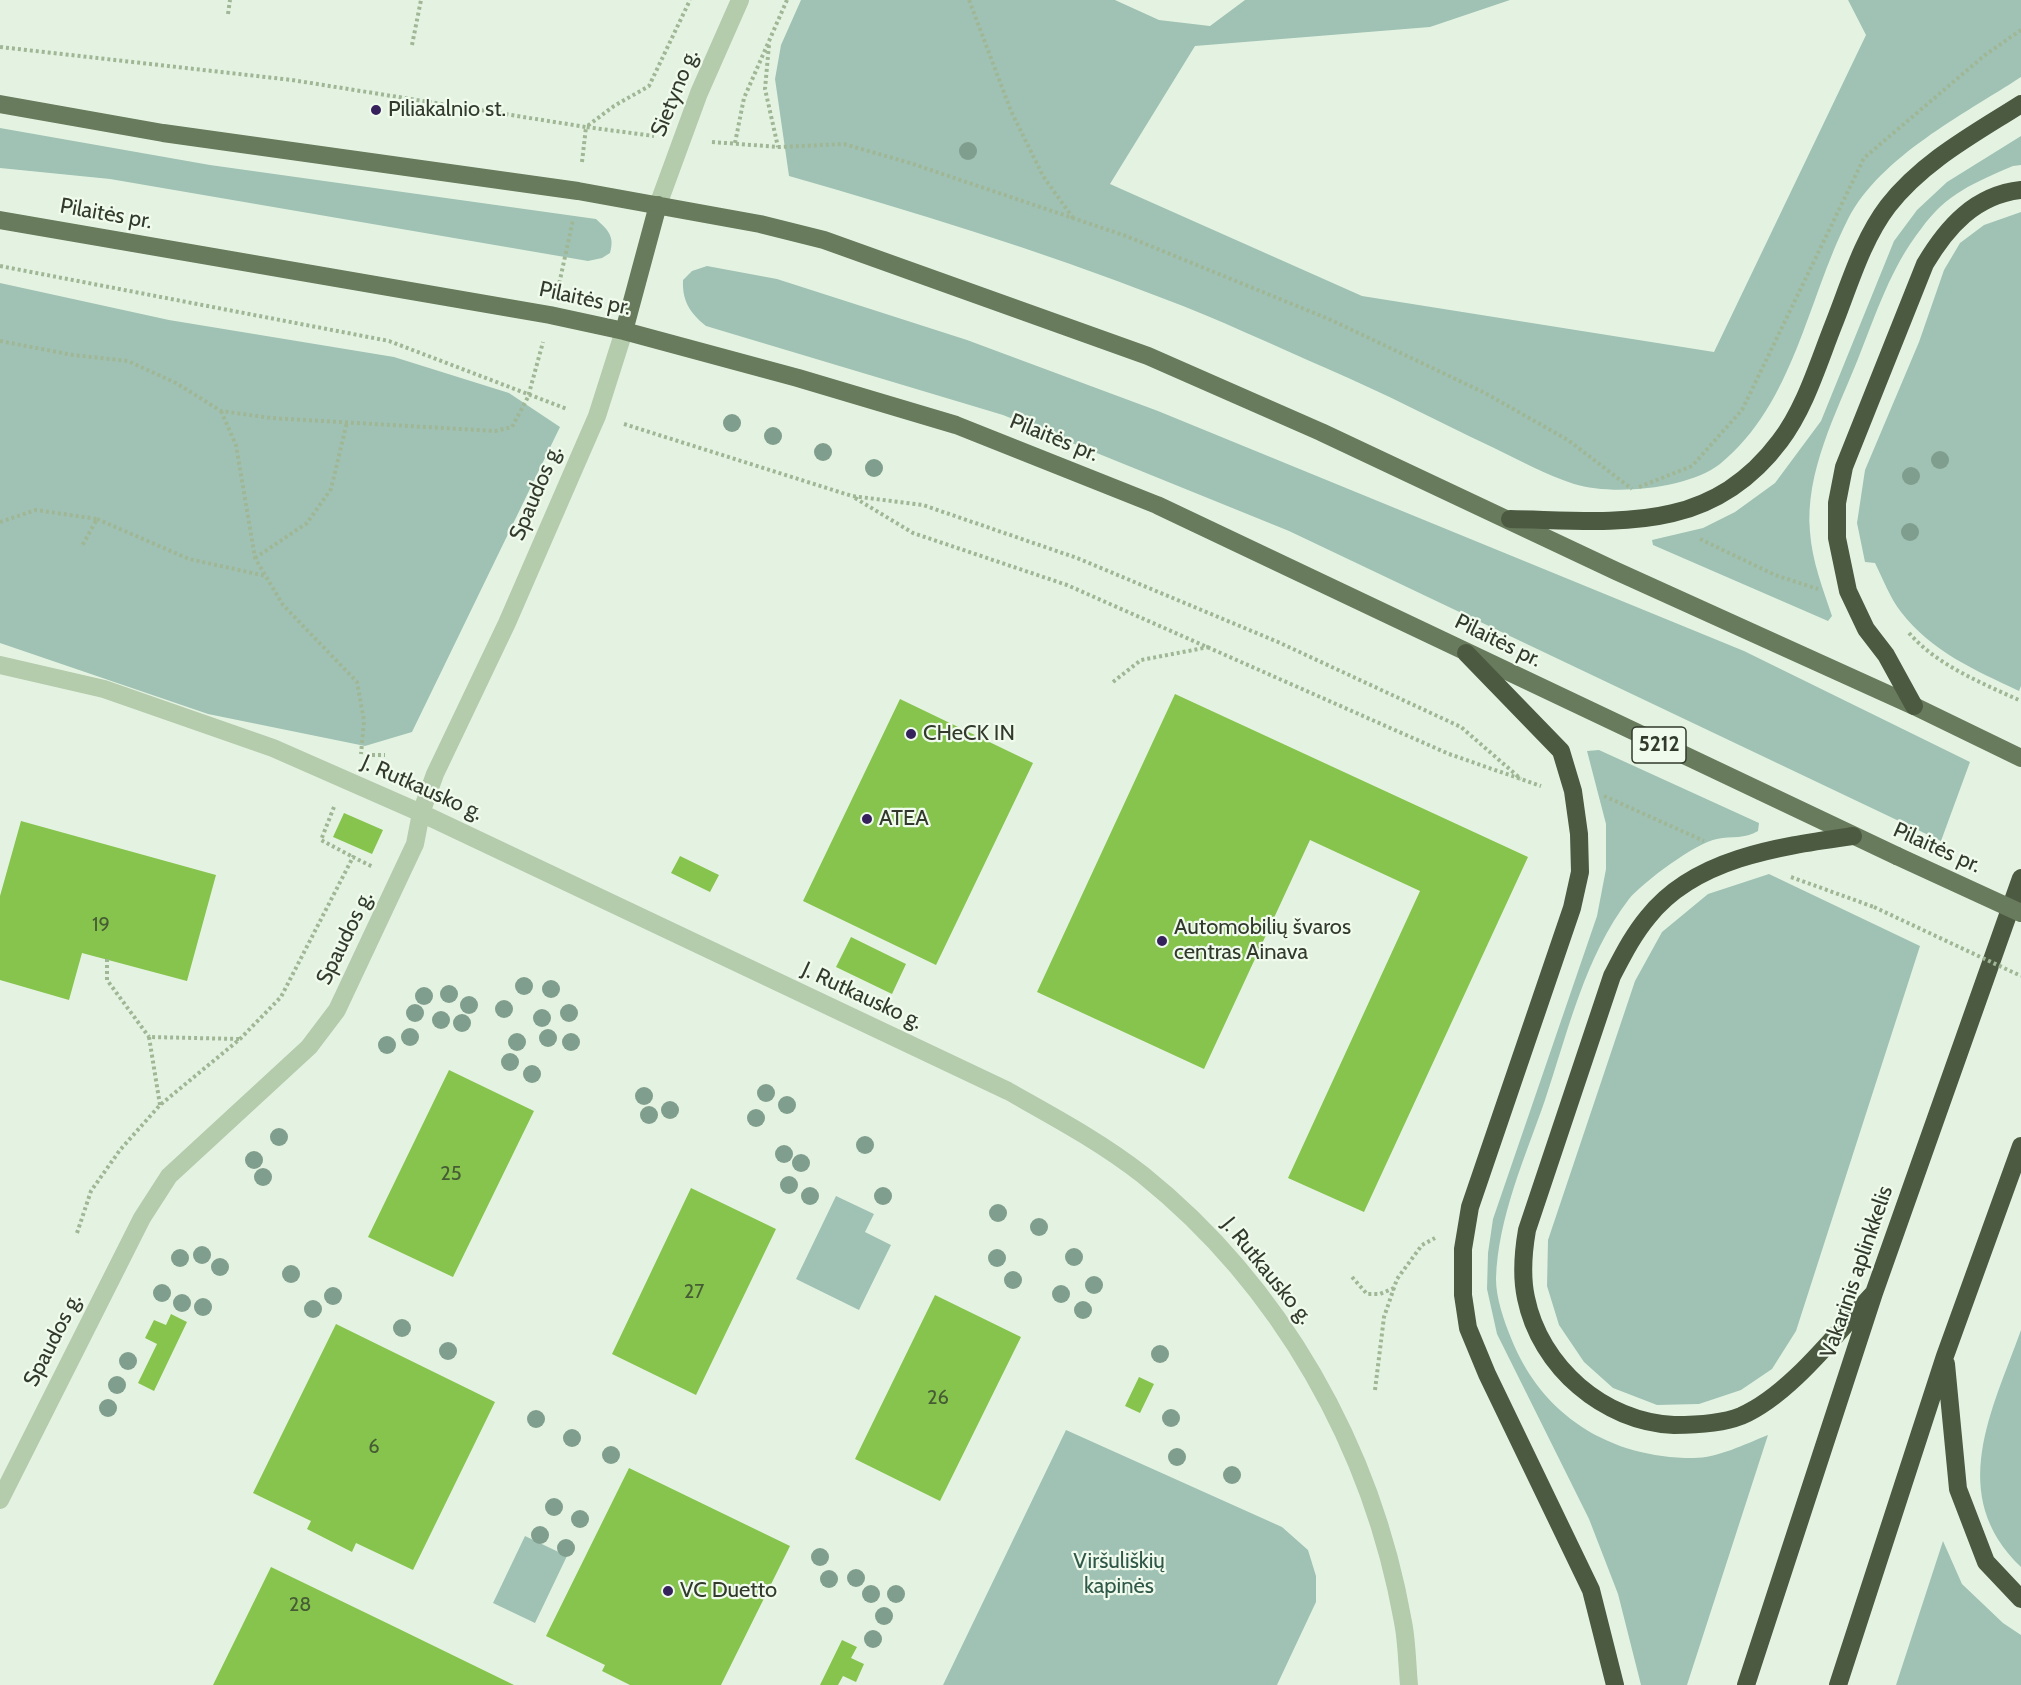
<!DOCTYPE html>
<meta charset="utf-8">
<style>
body{margin:0}
canvas{display:block;background:#e4f3e1}
</style>
<canvas width="2021" height="1685"></canvas>
<script>
const ctx = document.querySelector('canvas').getContext('2d');
ctx.lineJoin = 'round';
function fill(path, color) { ctx.fillStyle = color; ctx.fill(path, 'evenodd'); }
function stroke(path, color, width, dash) { ctx.strokeStyle = color; ctx.lineWidth = width; ctx.lineCap = dash ? 'butt' : 'round'; ctx.setLineDash(dash || []); ctx.stroke(path); }
function label(font, color, halo, rows, align = 'center') {
  ctx.font = font + ' Cabin,sans-serif'; ctx.lineWidth = 4.5; ctx.setLineDash([]); ctx.textBaseline = 'middle'; ctx.strokeStyle = halo; ctx.fillStyle = color; for (const [text, x, y, turn = 0] of rows) {
    ctx.save(); ctx.translate(x, y); ctx.rotate((+turn || 0) * Math.PI / 180); ctx.textAlign = isNaN(turn) ? turn : align; if (halo) ctx.strokeText(text, 0, 0); ctx.fillText(text, 0, 0); ctx.restore();
  }
}
fill(new Path2D(`
 M801,0H1115L1159,20L1210,26L1245,0H1510L1430,27L1195,46L1110,184L1362,296L1714,352L1866,35L1848,0H2021V77C1963,115 1881,156 1848,219C1807,300 1794,404 1720,464C1688,489 1613,496 1574,484C1546,475 1519,460 1492,447C1437,421 1384,393 1328,369C1273,345 1218,319 1162,298C1039,250 914,212 789,176L775,79L781,45Z
 M0,128L210,165L596,219C608,230 615,236 610,253L602,258L588,261L110,179L0,168Z
 M2021,136V165L2013,166C1974,183 1947,193 1921,229C1891,267 1876,314 1858,359C1836,414 1805,472 1810,532C1812,561 1823,589 1832,616L1828,621L1653,545L1652,540L1703,528L1735,512L1775,483L1821,421L1894,241L1917,210L1947,182Z
 M2021,212V686L2019,691C1975,670 1932,652 1901,612C1890,598 1883,579 1875,563L1865,562L1857,523L1865,470L1919,342L1944,270L1960,243L1984,225Z
 M707,266L777,279L967,340L1158,411L1744,651L1970,762L1941,841L1289,531L1003,415L706,326C690,313 682,301 683,280L692,271Z
 M0,283L169,320L394,357L509,393L560,427L412,732L365,746L208,714L0,643Z
 M1599,750L1759,823L1758,831C1745,839 1732,836 1717,839C1697,842 1643,882 1629,899C1585,956 1568,1032 1545,1100C1525,1158 1498,1217 1496,1279C1496,1298 1504,1321 1511,1338C1542,1416 1610,1458 1693,1458C1718,1458 1745,1444 1768,1435L1687,1685H1641L1618,1594L1589,1519L1497,1334L1487,1289L1488,1253L1493,1219L1597,916L1606,869V824L1587,751Z
 M1769,874L1920,946L1796,1331L1772,1369L1741,1390L1699,1404L1657,1405L1613,1388L1584,1362L1559,1325L1547,1286L1548,1240L1635,981L1662,932L1708,894Z
 M836,1196L874,1214L865,1232L891,1245L859,1310L796,1279Z
 M2021,1330V1567C1946,1495 1992,1411 2021,1330Z
 M1066,1430L1282,1527L1308,1550L1316,1576V1602L1277,1685H943Z
 M525,1536L567,1556L535,1623L493,1603Z
 M1943,1541L1962,1584L2003,1623L2021,1635V1685H1896Z`), '#a0c2b5');
fill(new Path2D(`
 M1175,694L1528,857L1364,1212L1288,1178L1420,891L1310,840L1204,1069L1037,992Z
 M900,699L1033,763L936,965L803,901Z
 M344,813L383,830L372,854L333,837Z
 M21,821L216,875L187,981L82,953L69,1000L0,980V896Z
 M680,856L719,875L710,892L671,873Z
 M851,937L906,964L892,994L836,967Z
 M449,1070L534,1111L453,1277L368,1237Z
 M691,1188L776,1229L696,1395L612,1354Z
 M935,1295L1021,1337L940,1501L855,1459Z
 M171,1314L187,1322L154,1391L138,1383L157,1344L145,1338L154,1320L166,1325Z
 M336,1324L495,1402L413,1570L356,1543L352,1552L307,1529L311,1521L253,1493Z
 M1139,1377L1154,1384L1140,1413L1125,1406Z
 M629,1468L790,1546L721,1685H630L602,1671L605,1665L546,1636Z
 M271,1567L393,1626L514,1685H213Z
 M842,1640L857,1647L851,1658L864,1664L856,1682L843,1676L838,1685H820Z`), '#86c44e');
stroke(new Path2D(`
 M969,0L1011,111L1043,176L1073,218
 M228,14L230,0
 M412,45L421,0
 M769,45L765,89L778,147
 M0,47L292,80L586,127L614,106L649,86L690,0
 M712,142L779,147L844,144L910,163L1126,236L1331,320L1485,393L1568,440L1632,489
 M735,143L744,98L787,0
 M582,162L586,127L654,136
 M0,266L389,341L567,409
 M558,289L573,220
 M0,341L73,355L128,361L176,383L221,411L271,418L495,431L512,427L528,397L543,342
 M221,411L236,445L255,558L283,605L357,682L364,721L361,754
 M624,424L852,496L923,505L1077,558L1278,642L1461,727L1521,779
 M1639,487L1692,466L1742,410L1864,158L1985,55L2021,30
 M855,498L913,533L1067,585L1449,754L1541,786
 M97,519L189,559L266,576
 M0,522L36,510L97,519L82,546
 M1700,539L1775,575L1818,589
 M255,558L307,523L331,489L347,422
 M1909,633C1938,666 1982,683 2021,701
 M1113,682L1141,660L1209,647
 M366,755H385
 M1604,796L1704,841
 M334,807L321,840L353,857
 M1791,877L1874,907
 M107,959V980L149,1037
 M160,1105L149,1037L239,1039
 M77,1233L91,1191L120,1150L160,1105L240,1039L281,997L353,857L373,867
 M1352,1277L1367,1294H1380L1394,1288
 M1375,1390L1384,1317L1397,1279L1422,1245L1435,1238`), '#a0b796', 4, [3, 3]);
stroke(new Path2D(`
 M658,205L699,93L740,0
 M0,665L104,689L273,748L421,813L1008,1091C1054,1117 1101,1142 1143,1175C1281,1286 1372,1447 1403,1622C1407,1642 1407,1664 1409,1685
 M0,1500L142,1218L169,1176L309,1047L337,1010L415,844L421,813L435,774L507,623L597,416L624,331`), '#b4cbac', 18);
stroke(new Path2D(`
 M0,104L163,133L578,191L760,224L824,240L1148,356L1321,432L1616,571L1914,706L2021,758
 M0,220L550,315L624,331L798,378L956,425L1157,505L1897,856
 M624,331L658,205`), '#687b5c', 18);
stroke(new Path2D(`
 M1510,519C1614,521 1709,536 1780,441C1805,408 1818,364 1833,326C1849,286 1862,240 1888,206C1923,161 1974,134 2021,104
 M1466,653L1561,751L1573,791L1579,834L1580,872L1572,908L1470,1207L1463,1249V1295L1468,1328L1487,1374L1591,1590L1615,1685
 M1914,706L1886,655L1866,629L1848,591L1837,538V503L1844,467L1925,264C1947,227 1975,195 2021,190
 M1853,836C1783,846 1695,857 1648,917C1633,935 1623,955 1612,976L1527,1230C1523,1253 1521,1275 1526,1298C1540,1367 1604,1422 1674,1425C1694,1425 1721,1424 1741,1416C1790,1395 1837,1332 1874,1293
 M1946,1364L1958,1489L1986,1562L2021,1599
 M1746,1685L1874,1293L2021,878
 M1838,1685L1945,1356L2021,1146`), '#4c5a42', 18);
stroke(new Path2D(`
 M1874,907L2021,976`), '#a0b796', 4, [3, 3]);
stroke(new Path2D(`
 M1897,856L2021,913`), '#687b5c', 18);
ctx.fillStyle = '#809e8d';
for (const [x, y] of [
 [968,151],
 [732,423],
 [773,436],
 [823,452],
 [1940,460],
 [874,468],
 [1911,476],
 [1910,532],
 [524,986],
 [551,989],
 [449,994],
 [424,996],
 [469,1005],
 [504,1009],
 [415,1013],
 [569,1013],
 [542,1018],
 [441,1020],
 [462,1023],
 [410,1037],
 [548,1038],
 [517,1042],
 [571,1042],
 [387,1045],
 [510,1062],
 [532,1074],
 [766,1093],
 [644,1096],
 [787,1105],
 [670,1110],
 [649,1115],
 [756,1118],
 [279,1137],
 [865,1145],
 [784,1154],
 [254,1160],
 [801,1163],
 [263,1177],
 [789,1185],
 [810,1196],
 [883,1196],
 [998,1213],
 [1039,1227],
 [202,1255],
 [1074,1257],
 [180,1258],
 [997,1258],
 [220,1267],
 [291,1274],
 [1013,1280],
 [1094,1285],
 [162,1293],
 [1061,1294],
 [333,1296],
 [182,1303],
 [203,1307],
 [313,1309],
 [1083,1310],
 [402,1328],
 [448,1351],
 [1160,1354],
 [128,1361],
 [117,1385],
 [108,1408],
 [1171,1418],
 [536,1419],
 [572,1438],
 [611,1455],
 [1177,1457],
 [1232,1475],
 [554,1507],
 [580,1519],
 [540,1535],
 [566,1548],
 [820,1557],
 [856,1578],
 [829,1579],
 [871,1594],
 [896,1594],
 [884,1616],
 [873,1639]
]) { ctx.beginPath(); ctx.arc(x, y, 9, 0, 2 * Math.PI); ctx.fill(); }
for (const [x, y, r, color] of [
 [376,110,6,"#35215b"],
 [911,734,6,"#35215b"],
 [867,819,6,"#35215b"],
 [1162,941,6,"#35215b"],
 [668,1591,6,"#35215b"]
]) { const dot = new Path2D(); dot.arc(x, y, r, 0, 2 * Math.PI); ctx.fillStyle = color; ctx.fill(dot); stroke(dot, '#f0faed', 2); }
label('20px', '#465c34', null, [
 ["19",101,925],
 ["25",451,1174],
 ["27",694,1292],
 ["26",938,1398],
 ["6",374,1447],
 ["28",300,1605]
]);
for (const [x, y, w] of [
 [1659,745,54]
]) { const box = new Path2D(); box.roundRect(x - w / 2, y - 18, w, 36, 4.5); ctx.fillStyle = '#f0faed'; ctx.fill(box); stroke(box, '#313a2b', 1.5); }
label('bold 21px', '#313a2b', null, [
 ["5212",1659,745]
]);
label('22px', '#313a2b', '#f0faed', [
 ["Sietyno g.",675,93,-68],
 ["Pilaitės pr.",106,214,10],
 ["Pilaitės pr.",585,299,12],
 ["Pilaitės pr.",1054,438,22],
 ["Spaudos g.",536,493,-67],
 ["Pilaitės pr.",1498,641,26],
 ["J. Rutkausko g.",422,788,24],
 ["Pilaitės pr.",1937,848,24],
 ["Spaudos g.",345,938,-64],
 ["J. Rutkausko g.",862,996,25],
 ["J. Rutkausko g.",1267,1271,51],
 ["Vakarinis aplinkkelis",1857,1272,-71],
 ["Spaudos g.",53,1340,-63]
]);
label('22px', '#313a2b', '#f0faed', [
 ["Piliakalnio st.",388,110],
 ["CHeCK IN",923,734],
 ["ATEA",879,819],
 ["Automobilių švaros",1174,928],
 ["centras Ainava",1174,953],
 ["VC Duetto",680,1591]
], 'left');
label('22px', '#2f5849', '#f0faed', [
 ["Viršuliškių",1119,1562],
 ["kapinės",1119,1587]
]);
</script>
